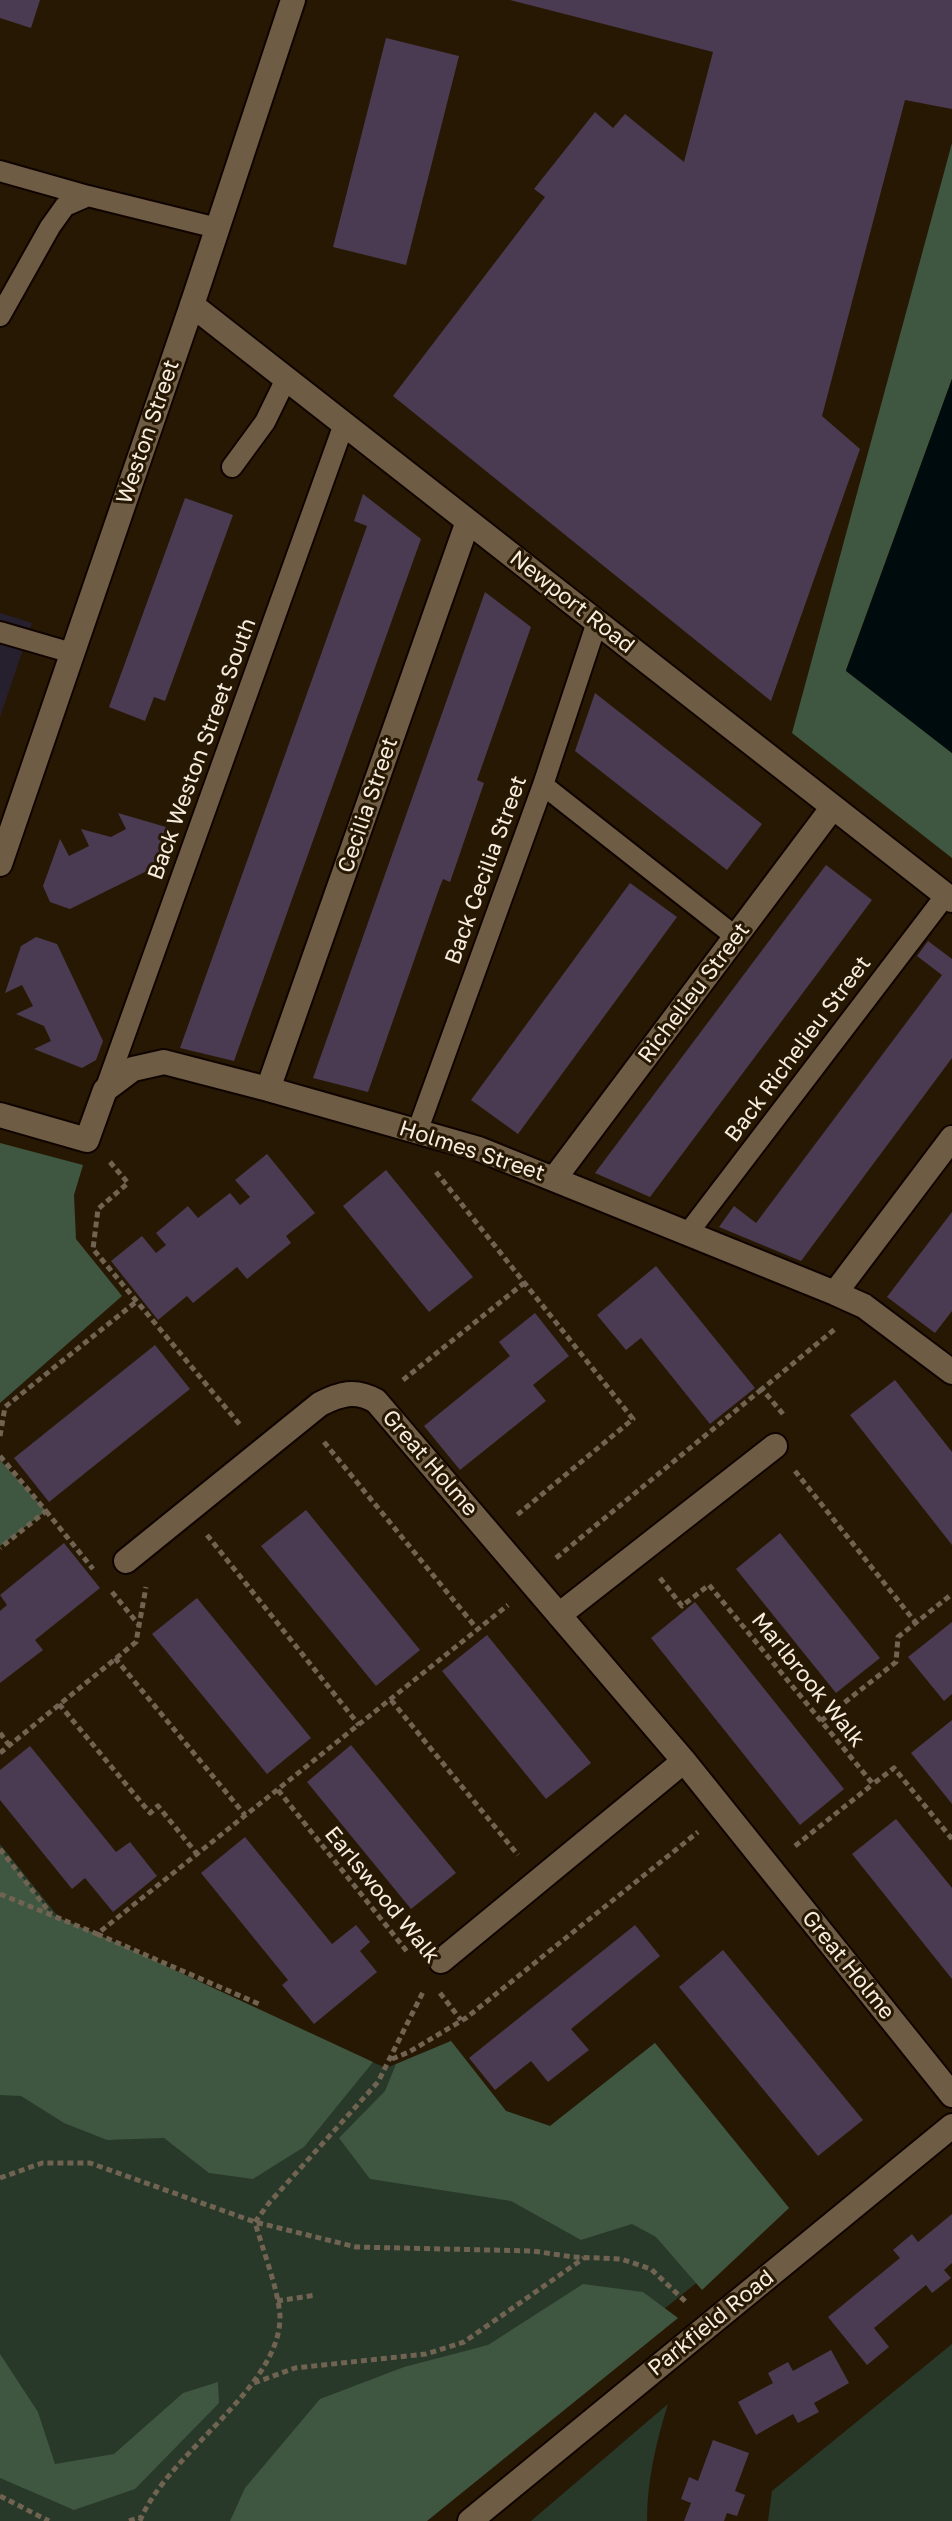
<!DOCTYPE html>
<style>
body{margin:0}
canvas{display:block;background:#271803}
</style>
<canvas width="952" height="2521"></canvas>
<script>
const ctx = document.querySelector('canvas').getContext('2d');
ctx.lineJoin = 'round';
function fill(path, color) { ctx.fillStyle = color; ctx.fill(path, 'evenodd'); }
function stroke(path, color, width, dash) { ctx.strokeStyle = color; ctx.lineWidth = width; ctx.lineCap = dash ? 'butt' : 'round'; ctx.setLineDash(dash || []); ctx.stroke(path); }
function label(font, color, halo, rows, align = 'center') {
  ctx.font = font + ' "Golos Text",sans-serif'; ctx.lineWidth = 6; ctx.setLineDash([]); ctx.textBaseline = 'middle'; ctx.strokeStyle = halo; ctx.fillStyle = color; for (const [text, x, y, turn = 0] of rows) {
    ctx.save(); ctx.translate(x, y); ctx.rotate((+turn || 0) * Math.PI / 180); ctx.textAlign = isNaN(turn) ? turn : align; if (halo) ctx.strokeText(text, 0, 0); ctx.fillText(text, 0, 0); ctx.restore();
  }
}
fill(new Path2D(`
 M0,613L32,623L0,717Z`), '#261f2e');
fill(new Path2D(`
 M0,1844L69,1930L386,2068L451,2041L506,2111L550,2126L655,2043L789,2208L402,2521H0Z
 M952,2344V2521H768L772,2491Z
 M668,2404C656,2442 647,2481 647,2521H531Z`), '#283829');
fill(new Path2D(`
 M952,143V379L846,670L952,753V858L792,733Z
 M0,1143L83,1165L74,1195L76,1239L122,1296L0,1403Z
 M0,1460L46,1511L0,1546Z
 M0,1849L52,1915L97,1934L373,2062L304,2147L253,2179L209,2173L164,2138L107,2140L64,2123L21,2096L0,2095Z
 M451,2041L506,2111L550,2126L655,2043L789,2208L702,2290L656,2237L632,2224L581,2240L511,2201L370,2179L339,2138L385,2091L396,2064Z
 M583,2284L643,2292L678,2318L427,2521H230L245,2488L320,2399L404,2367L488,2345Z
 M0,2354L38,2412L55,2464L114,2454L183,2393L218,2382L219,2403L135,2489L74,2510L0,2478Z`), '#3f5641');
fill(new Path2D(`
 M952,379V753L846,671Z`), '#000b0d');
fill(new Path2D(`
 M0,0H40L31,28L0,18Z
 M510,0H952V109L905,100L822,416L860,449L771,701L393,396L545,197L534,189L595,112L613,128L625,114L684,162L713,52Z
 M386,38L459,56L406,265L333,247Z
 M363,494L421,539L234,1061L180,1048L367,526L354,521Z
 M185,498L233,515L165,701L154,697L145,721L109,707Z
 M485,592L531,627L477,780L484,783L457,862L450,882L443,879L439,889L368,1092L313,1078Z
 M595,693L762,824L727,870L575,751Z
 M118,813L166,827L173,842L167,861L70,909L50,902L43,886L60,839L69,856L89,846L81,829L111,837L126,829Z
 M826,865L872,900L820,970L650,1197L595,1173Z
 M630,883L677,917L518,1134L471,1100Z
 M36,937L57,944L103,1041L96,1060L82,1068L34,1049L51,1041L44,1026L16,1014L33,1006L22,985L5,993L21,946Z
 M928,941L952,959V1058L801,1261L719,1227L734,1206L756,1223L942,975L917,956Z
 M267,1154L315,1213L286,1236L291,1243L247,1279L237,1267L193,1303L187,1296L158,1320L111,1261L142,1236L156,1253L166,1245L156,1233L188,1206L198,1218L230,1193L240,1205L250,1197L235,1180Z
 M386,1170L473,1277L429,1312L343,1206Z
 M952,1212V1311L935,1333L887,1297Z
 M656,1266L755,1388L710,1424L641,1338L626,1350L597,1315Z
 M535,1313L569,1356L533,1385L546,1401L460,1470L424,1426L510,1356L499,1342Z
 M155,1345L190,1389L49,1502L14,1458Z
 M895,1380L952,1452V1545L850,1415Z
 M306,1510L420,1650L376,1686L261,1546Z
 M780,1533L880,1658L836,1693L736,1569Z
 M64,1543L100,1588L35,1640L43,1650L0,1683V1611L7,1605L0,1595Z
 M197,1598L311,1738L267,1774L152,1634Z
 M695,1602L844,1789L800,1825L651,1638Z
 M952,1622V1694L944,1701L908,1657Z
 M487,1635L591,1763L546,1799L442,1671Z
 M952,1720V1804L911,1753Z
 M351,1745L456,1873L411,1909L307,1782Z
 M30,1746L116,1852L130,1842L157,1876L113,1912L85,1878L72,1889L0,1800V1770Z
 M896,1819L952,1888V1979L852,1854Z
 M245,1837L332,1944L356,1925L370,1942L360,1951L377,1972L314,2024L282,1985L288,1980L201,1873Z
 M635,1925L660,1956L571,2029L589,2050L548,2082L531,2061L495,2090L469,2058Z
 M723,1950L863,2120L818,2156L679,1987Z
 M952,2214V2263L944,2270L951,2278L932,2293L926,2285L874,2328L889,2347L867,2365L828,2317L900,2258L893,2250L912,2234L918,2242Z
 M831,2350L849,2383L814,2403L819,2412L798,2423L793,2414L756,2435L738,2402L773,2383L768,2373L788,2362L793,2371Z
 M713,2440L749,2453L735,2491L745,2495L737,2516L727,2513L724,2521H684L691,2503L681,2499L689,2477L698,2481Z`), '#4a3a52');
const lane = new Path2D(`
 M0,171L88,196
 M0,316L50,227L65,206L88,196L217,228
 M232,467L265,422L286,379
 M0,632L72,653
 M543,785L736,937
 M105,1090L344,424
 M417,1132L543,785L597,622
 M688,1233L946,895`);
const street = new Path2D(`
 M192,305L952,900
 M268,1089L468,521
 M0,1115L87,1140L105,1090L133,1069L164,1062L268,1089L479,1149L835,1293L864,1306L952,1372
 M554,1179L833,807
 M835,1293L952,1138
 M126,1561L320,1404C340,1394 355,1389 376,1401L684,1761L952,2095
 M559,1615L775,1446
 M441,1961L684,1761
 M470,2521L952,2126`);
const secondary = new Path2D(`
 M0,864L192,305L293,0`);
stroke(lane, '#100400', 24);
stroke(street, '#100400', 28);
stroke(secondary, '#100400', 28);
stroke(new Path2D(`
 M110,1162L128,1183L98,1209L93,1249L241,1426
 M436,1172L633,1419L517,1515
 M403,1380L524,1283
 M783,1414L762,1389L835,1329
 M0,1436L5,1407L137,1301
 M324,1442L478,1630
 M0,1456L46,1511L0,1548
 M795,1471L916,1623
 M46,1511L93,1569
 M207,1535L359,1725
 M556,1558L762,1389
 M660,1578L682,1606L709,1585L873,1784L894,1768L952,1839
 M112,1592L139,1625
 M115,1658L245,1815
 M391,1700L518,1855
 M59,1704L150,1813L158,1806L197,1854
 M821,1721L896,1662L898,1637L952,1594
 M0,1733L9,1745
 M0,1753L136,1642L146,1587
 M278,1790L409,1954
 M795,1846L873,1784
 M0,1849L51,1914
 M0,1894L97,1934L508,1605
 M97,1934L259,2004
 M440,1993L461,2020
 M392,2059L409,2052L466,2018L698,1832
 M0,2178L42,2163H90L255,2222L356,2247L533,2251L573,2257L621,2259L651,2269L687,2303
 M277,2301L316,2295
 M254,2383L295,2368L426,2354L464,2342L584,2258
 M0,2496L49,2521
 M129,2521L142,2517
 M140,2521C167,2453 280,2389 280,2317C279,2291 262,2248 255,2222L269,2203L378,2082L424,1990`), '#716351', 5, [6, 4]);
stroke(lane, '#6e5c44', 20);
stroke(street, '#6e5c44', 24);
stroke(secondary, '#6e5c44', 24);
label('22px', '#f7eddf', '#271803', [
 ["Weston Street",148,432,-71],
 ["Newport Road",572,602,38],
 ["Back Weston Street South",202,749,-70],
 ["Cecilia Street",368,805,-71],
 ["Back Cecilia Street",486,870,-70],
 ["Richelieu Street",694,993,-53],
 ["Back Richelieu Street",798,1049,-53],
 ["Holmes Street",472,1151,18],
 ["Great Holme",430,1463,49],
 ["Marlbrook Walk",808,1680,51],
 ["Earlswood Walk",382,1895,51],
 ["Great Holme",848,1965,51],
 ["Parkfield Road",711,2323,-39]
]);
</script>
